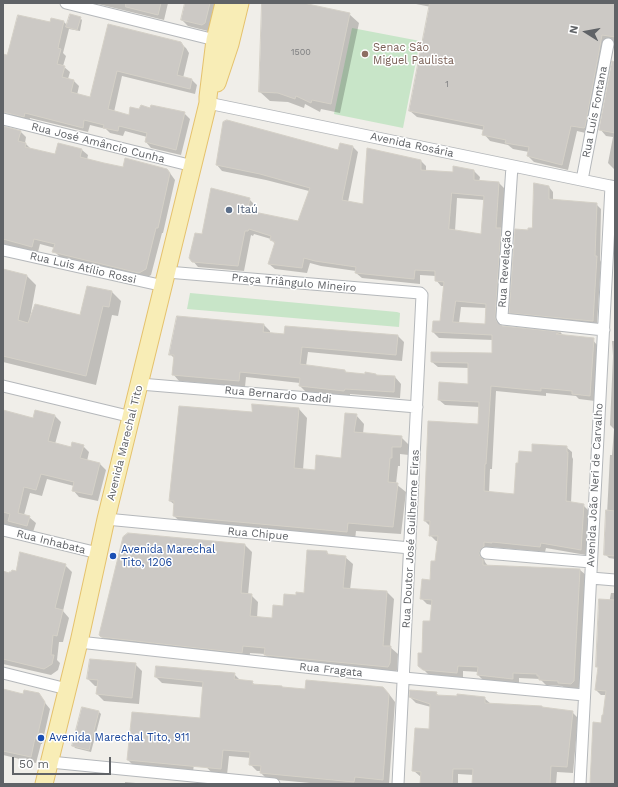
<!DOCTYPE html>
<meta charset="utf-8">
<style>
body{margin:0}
#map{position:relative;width:618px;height:787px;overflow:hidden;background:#f0eee9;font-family:"Work Sans",sans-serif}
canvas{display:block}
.frame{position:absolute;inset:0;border:4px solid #606367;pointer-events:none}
.north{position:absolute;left:566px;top:12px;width:40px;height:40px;-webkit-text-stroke:3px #fff;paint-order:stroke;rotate:281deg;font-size:11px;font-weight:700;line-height:16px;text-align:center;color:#606367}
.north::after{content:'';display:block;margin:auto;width:14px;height:18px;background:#606367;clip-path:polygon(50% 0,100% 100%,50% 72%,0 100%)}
.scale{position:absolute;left:12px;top:757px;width:99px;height:18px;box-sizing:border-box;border:2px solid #606367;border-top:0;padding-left:5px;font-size:12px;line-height:14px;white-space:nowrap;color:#606367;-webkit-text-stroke:3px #fff;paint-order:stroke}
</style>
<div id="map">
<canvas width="618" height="787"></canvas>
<div class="frame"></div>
<div class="north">N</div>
<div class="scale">50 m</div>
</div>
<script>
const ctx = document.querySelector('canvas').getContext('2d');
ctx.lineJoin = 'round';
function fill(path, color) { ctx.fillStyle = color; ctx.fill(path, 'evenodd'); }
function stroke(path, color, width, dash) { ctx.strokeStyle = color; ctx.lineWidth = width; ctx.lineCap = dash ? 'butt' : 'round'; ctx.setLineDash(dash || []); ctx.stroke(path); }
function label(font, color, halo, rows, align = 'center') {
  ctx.font = font + ' "Work Sans",sans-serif'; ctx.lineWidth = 3; ctx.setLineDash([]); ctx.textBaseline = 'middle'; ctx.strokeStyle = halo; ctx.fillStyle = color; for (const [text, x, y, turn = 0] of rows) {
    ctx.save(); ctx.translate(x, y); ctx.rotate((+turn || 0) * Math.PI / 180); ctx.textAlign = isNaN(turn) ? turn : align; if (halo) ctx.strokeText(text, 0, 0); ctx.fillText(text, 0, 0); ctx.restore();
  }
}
fill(new Path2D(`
 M352,28L420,41L403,128L334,114Z
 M190,293L397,312L400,313L399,327L187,309Z`), '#c8e5c8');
fill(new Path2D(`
 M94,3H168L164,20Z
 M186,3H218L211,29L208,31L188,26L182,20Z
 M263,3H299L349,14L359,23L340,113L321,109L320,112L305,104L304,108L288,102L270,101L260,92Z
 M411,3H615V42L608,40L590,134L577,131L568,170L534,162L528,156L529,152L513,149L508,145L490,141L484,134V130L417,117L410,111L431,7Z
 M80,18L82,20L80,31L69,29L63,53L66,56L63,66L70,72L68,79L73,80L79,86L77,95L91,98L109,25L180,43L186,48L189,53L183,78L192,80L197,85L195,94L122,76L114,112L130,116L140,110L151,109L184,113L190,119L181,155L151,148L146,142L147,137L125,131L123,136L110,133L106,129L90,125L88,132L30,118L29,122L15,118L10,113L3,112V55L8,56L51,23L52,19L64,22L68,26Z
 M615,63V170L608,163L613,137L606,136L600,129Z
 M3,131H20L26,137L25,143L31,149L56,155L59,144L82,150L88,155L87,160L124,168L167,169L175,180L163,233H162L151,275L146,278L60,257L54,251L55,248L40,244L38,252L3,244Z
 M353,147L358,152L348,202L364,205L421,161L426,166V171L454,173L474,171L480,177L479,182L499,183L505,189L502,231L506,235L500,323L501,327L561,333L564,336L592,339L597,345L595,401L579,399L576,396L546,393V396L496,391L492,469H490L489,493L515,495L532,453L566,447L572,452V457L573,459L571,503L583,505L589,511L586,555L546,548L545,552L490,547L489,552L486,554L484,559L485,562L488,566L580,570L586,575L579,687L577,690L565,688L562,686L546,685L540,679L519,678V684L484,681L478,675L479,672L463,671V679L429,675L419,665L431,622L432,605L427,604L421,598L431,581L436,562L438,541H436L430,535V526L425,521L479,425L480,407L445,405L439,400L469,385V368L438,367L432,362L492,354L493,340L439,338L433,332L441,322L444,286H441L436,280V276L420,275V284L362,278L356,273V271L321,266L310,263L307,273L275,269L269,264L275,244L271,239L254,234L253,236L251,235L244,271L198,267L193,261L203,235L249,199L255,205L254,212L299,223L309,191L266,180L222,171L217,165L338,151ZM457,198L484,200L482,235L455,231ZM461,307L487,308L486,325L459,323Z
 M549,187L553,192V200L596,204L601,209L600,260L601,262L597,325L515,317L510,312L528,231L533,229Z
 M3,270L27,276L36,285L30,318L81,316L112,292L121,301L118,316L112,315L96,385L3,362Z
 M264,325L270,331V333L285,335L398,336L404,342L402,361L308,352L306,366L345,371L347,373L376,375L377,376L395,377L401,384L400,398L350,394V396L306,392L300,386V383L246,377L245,387L179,381L173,374L174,358L170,354Z
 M614,333H615V559L609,558L605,554L610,455H612L614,429L610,425L613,356L612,341H614Z
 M299,409L307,418L303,470L316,471L342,459L356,415L364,424L363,434L401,437L409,445V455L400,454V466H398L396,484L406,492L401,534L356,531L355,540L183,524L174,516L175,505L170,501L253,413Z
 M3,412L34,419L55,416L61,422L55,444L72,448L83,446L89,452L87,461L100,464L106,470L98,501L79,497L73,490L74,486L47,479L42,496L30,493L24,515L29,517L36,523L33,532L3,524Z
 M245,545L252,552L248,595H251L258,602L257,618L273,620L297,596L305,594L327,552L329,555L345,557L353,564L350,590L387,592L394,599L390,647L398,654L397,670L395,673L272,662L265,654L250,653L249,660L109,644L102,637Z
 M65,565L72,572L63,611L69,618L63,642H59L57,660L60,663L58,670L51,675L3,664V572L9,574Z
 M611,593H615V784H591L602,724L604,716L607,695H601L596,690L599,668L597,667Z
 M135,664L142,671L139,704L104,701L97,694L98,686H95L88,679Z
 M234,674L240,680L252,682L255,685L283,688L389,694L395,702L389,784L361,783V784H321L267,779L261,773V771H257L250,764L251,758L229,756L227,775L213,774L195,755L193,772L134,766L128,760L201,719L204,687L162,683L156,677Z
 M3,690L24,695L38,694L50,709L42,744H41L36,763L3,755Z
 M436,693L440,697L484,698L491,704L572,712L578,718L573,773L557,772L556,784H473L474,775L458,774V784H421V777L414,771L430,730L431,707L416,703L410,697Z
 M99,712L101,714L91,752L75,748L73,745Z
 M125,782L147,784H125Z`), '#0003');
const building = new Path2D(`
 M126,3H161L158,15L126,7Z
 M185,3H210L205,23L202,25L181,20Z
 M262,3H303L350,13L331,104L312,100L311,103L296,96L295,99L278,93L259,92Z
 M430,3H615V37L602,35L585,127L584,128L571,126L562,165L527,156L529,147L505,143L506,140L482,135L484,126L409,111Z
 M70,14L81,17L77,30L66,27Z
 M18,15L50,22L51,18L64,21L58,48L61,49L57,64L65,66L62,77L74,80L71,92L90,97L108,24L181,42L184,47L177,75L192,79L190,89L117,71L108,109L129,115L130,107L139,109L141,105L150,108L151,105L185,112L176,150L145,142L147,133L119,126L118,131L103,128L104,125L84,120L83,128L25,113L24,117L3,112V54L7,55Z
 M612,61L615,62V133L599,130Z
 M227,120L338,150L340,143L353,146L342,200L363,204L367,148L421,160V170L453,172V166L474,170V180L499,182L496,228H501L495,317L497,322L502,326L561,332L556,334L594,338L590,396L572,394V391L541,388V391L491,386L486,464H485L484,491L514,494L516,463H518L519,451L532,452V444L567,446V452H568L566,501L584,504L581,550L541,543L540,547L492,542V543L484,542V546L481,549L479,553L480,556L483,559V565L580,569L574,681L571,684L558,683V681L539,680V676H537V674L513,673V679L477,675L478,667L458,666L457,673L423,670L418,666V653H422L423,621H430L432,600L420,599L422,579L430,580L431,561H435L438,536H429L430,521H424L428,421L478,424L479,402L438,400L439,382L468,384V363L431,362V352L492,353V335L432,332L433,321H440L444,282L435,281V271L415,270L414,279L355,273L356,267L315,261L304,258L302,268L268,264L275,242L270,240L271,236L249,229L248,231H245L238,266L192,262L189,258L195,233L202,234L211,188L250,198L248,208L259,213L298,221L310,188L260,174L216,165L223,122ZM452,193L484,196L481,234L449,229ZM456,301L486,304L485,324L453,322Z
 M3,126L21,131L18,141L26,143L25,147L55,154L58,143L82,149L80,157L104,163L123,167L125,158L167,169L170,173L158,228H156L146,269L139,273L52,252L55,244L34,239L32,247L3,239Z
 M534,183L549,186V199L597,203L595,256H597L593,321L509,313L515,229L528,230V228H532Z
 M3,269L27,275L18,320L28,323L35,304L80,315L87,286L112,291L109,307L103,306L86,376L3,356Z
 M177,316L264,324L263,332L284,334L285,326L398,335L396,355L302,347L300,364L345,370V372L365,374V372L376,374V375L395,376L394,392L345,389L344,391L299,386L300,378L240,372L239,381L172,375L174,355H169Z
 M252,404L299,408L294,468L315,470L316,455L341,458L345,413L357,414L354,432L402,436L401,447H392V458H390L388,482L398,483L393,527L348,523L347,532L173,516L174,501H169L179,406L252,412Z
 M3,410L33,418L35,410L55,415L48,441L71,447L72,442L84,445L80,458L100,463L92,495L72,491L74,482L41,474L36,490L24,487L18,513L30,516L27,526L8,521L10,514L3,512Z
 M606,510L615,511V556L604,555Z
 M128,533L245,544L241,593L252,594L250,616L272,618L273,605L283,606L284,594L296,595V592L304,593L307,550L327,551V554L346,556L343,588L387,591L383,646H391L390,663L388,667L264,655L265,648L243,646L242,653L101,637L99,635L123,537Z
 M20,552L66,564L55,608L63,610L57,636L53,635L51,655H54L52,664L44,669L3,659V571L9,573V572H11L12,570L16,571Z
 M599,599L615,600V784H590L593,722L601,723L602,715H603L606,691L595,690L598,667H596Z
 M90,659L136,663L132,698L96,694L98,680L87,679Z
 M156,666L235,673L234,679L253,681L252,684L282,686V687L305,689L306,680L383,687L389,694L383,780L355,777L354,782L260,773L261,766L249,765L250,752L223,750L221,769L127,760L132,712L200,718L203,682L155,677Z
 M3,689L23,694L24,690L39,693L45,702L37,738H35L31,757L3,751Z
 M410,690L437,692L436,695L457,696V694L485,697V703L542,706V707L573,711L567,767L551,766L550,784H472L473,769H453L452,784H420L421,772L412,771L415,728L429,729L430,704L409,697Z
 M82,707L99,711L89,750L72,746Z`);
fill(building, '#ccc9c5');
stroke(building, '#d4d0c7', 1);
const minor = new Path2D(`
 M66,3L215,40
 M208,103L615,187
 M3,119L193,166
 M512,166L502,317L503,319L604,330
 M582,180L608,44
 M3,250L164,286
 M167,272L420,293L422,295L398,784
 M140,384L417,407
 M3,386L132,417
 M106,519L410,548
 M3,530L98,553
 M486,553L591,562
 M591,578L615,580
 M79,642L404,678L584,695
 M3,673L67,689
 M50,762L274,784
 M580,784L611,186`);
const primary = new Path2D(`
 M217,83L230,44L240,3
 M44,784L79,642L106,519L208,103V97L215,40L224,3`);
stroke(minor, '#b5b8bb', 13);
stroke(primary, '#e5c26d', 19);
stroke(minor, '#fff', 11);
stroke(primary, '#f8edb6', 17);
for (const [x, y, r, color] of [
 [365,54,4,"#8d6e63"],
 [229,210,4,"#5c6f8a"],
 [113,556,4,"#1a4fb4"],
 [41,738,4,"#1a4fb4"]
]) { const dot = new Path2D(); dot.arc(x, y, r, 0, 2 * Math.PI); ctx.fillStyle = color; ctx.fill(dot); stroke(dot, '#fff', 1.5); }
label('9px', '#7b7c7e', null, [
 ["1500",301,52],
 ["1",447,84]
]);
label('11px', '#785e54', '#fff', [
 ["Senac São",373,48],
 ["Miguel Paulista",373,61]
], 'left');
label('11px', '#606367', '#fff', [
 ["Rua Luís Fontana",595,112,-79],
 ["Rua José Amâncio Cunha",98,143,14],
 ["Avenida Rosária",412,145,12],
 ["Rua Luis Atílio Rossi",83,268,13],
 ["Rua Revelação",505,269,-86],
 ["Praça Triângulo Mineiro",294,283,5],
 ["Rua Bernardo Daddi",278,395,5],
 ["Avenida Marechal Tito",125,443,-76],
 ["Avenida João Neri de Carvalho",595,485,-87],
 ["Rua Chipue",258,534,5],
 ["Rua Doutor José Guilherme Eiras",411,539,-87],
 ["Rua Inhabata",51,542,14],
 ["Rua Fragata",331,670,6]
]);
label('11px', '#4e5e75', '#fff', [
 ["Itaú",237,210]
], 'left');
label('11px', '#164399', '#fff', [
 ["Avenida Marechal",121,550],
 ["Tito, 1206",121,563],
 ["Avenida Marechal Tito, 911",49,738]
], 'left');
</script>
